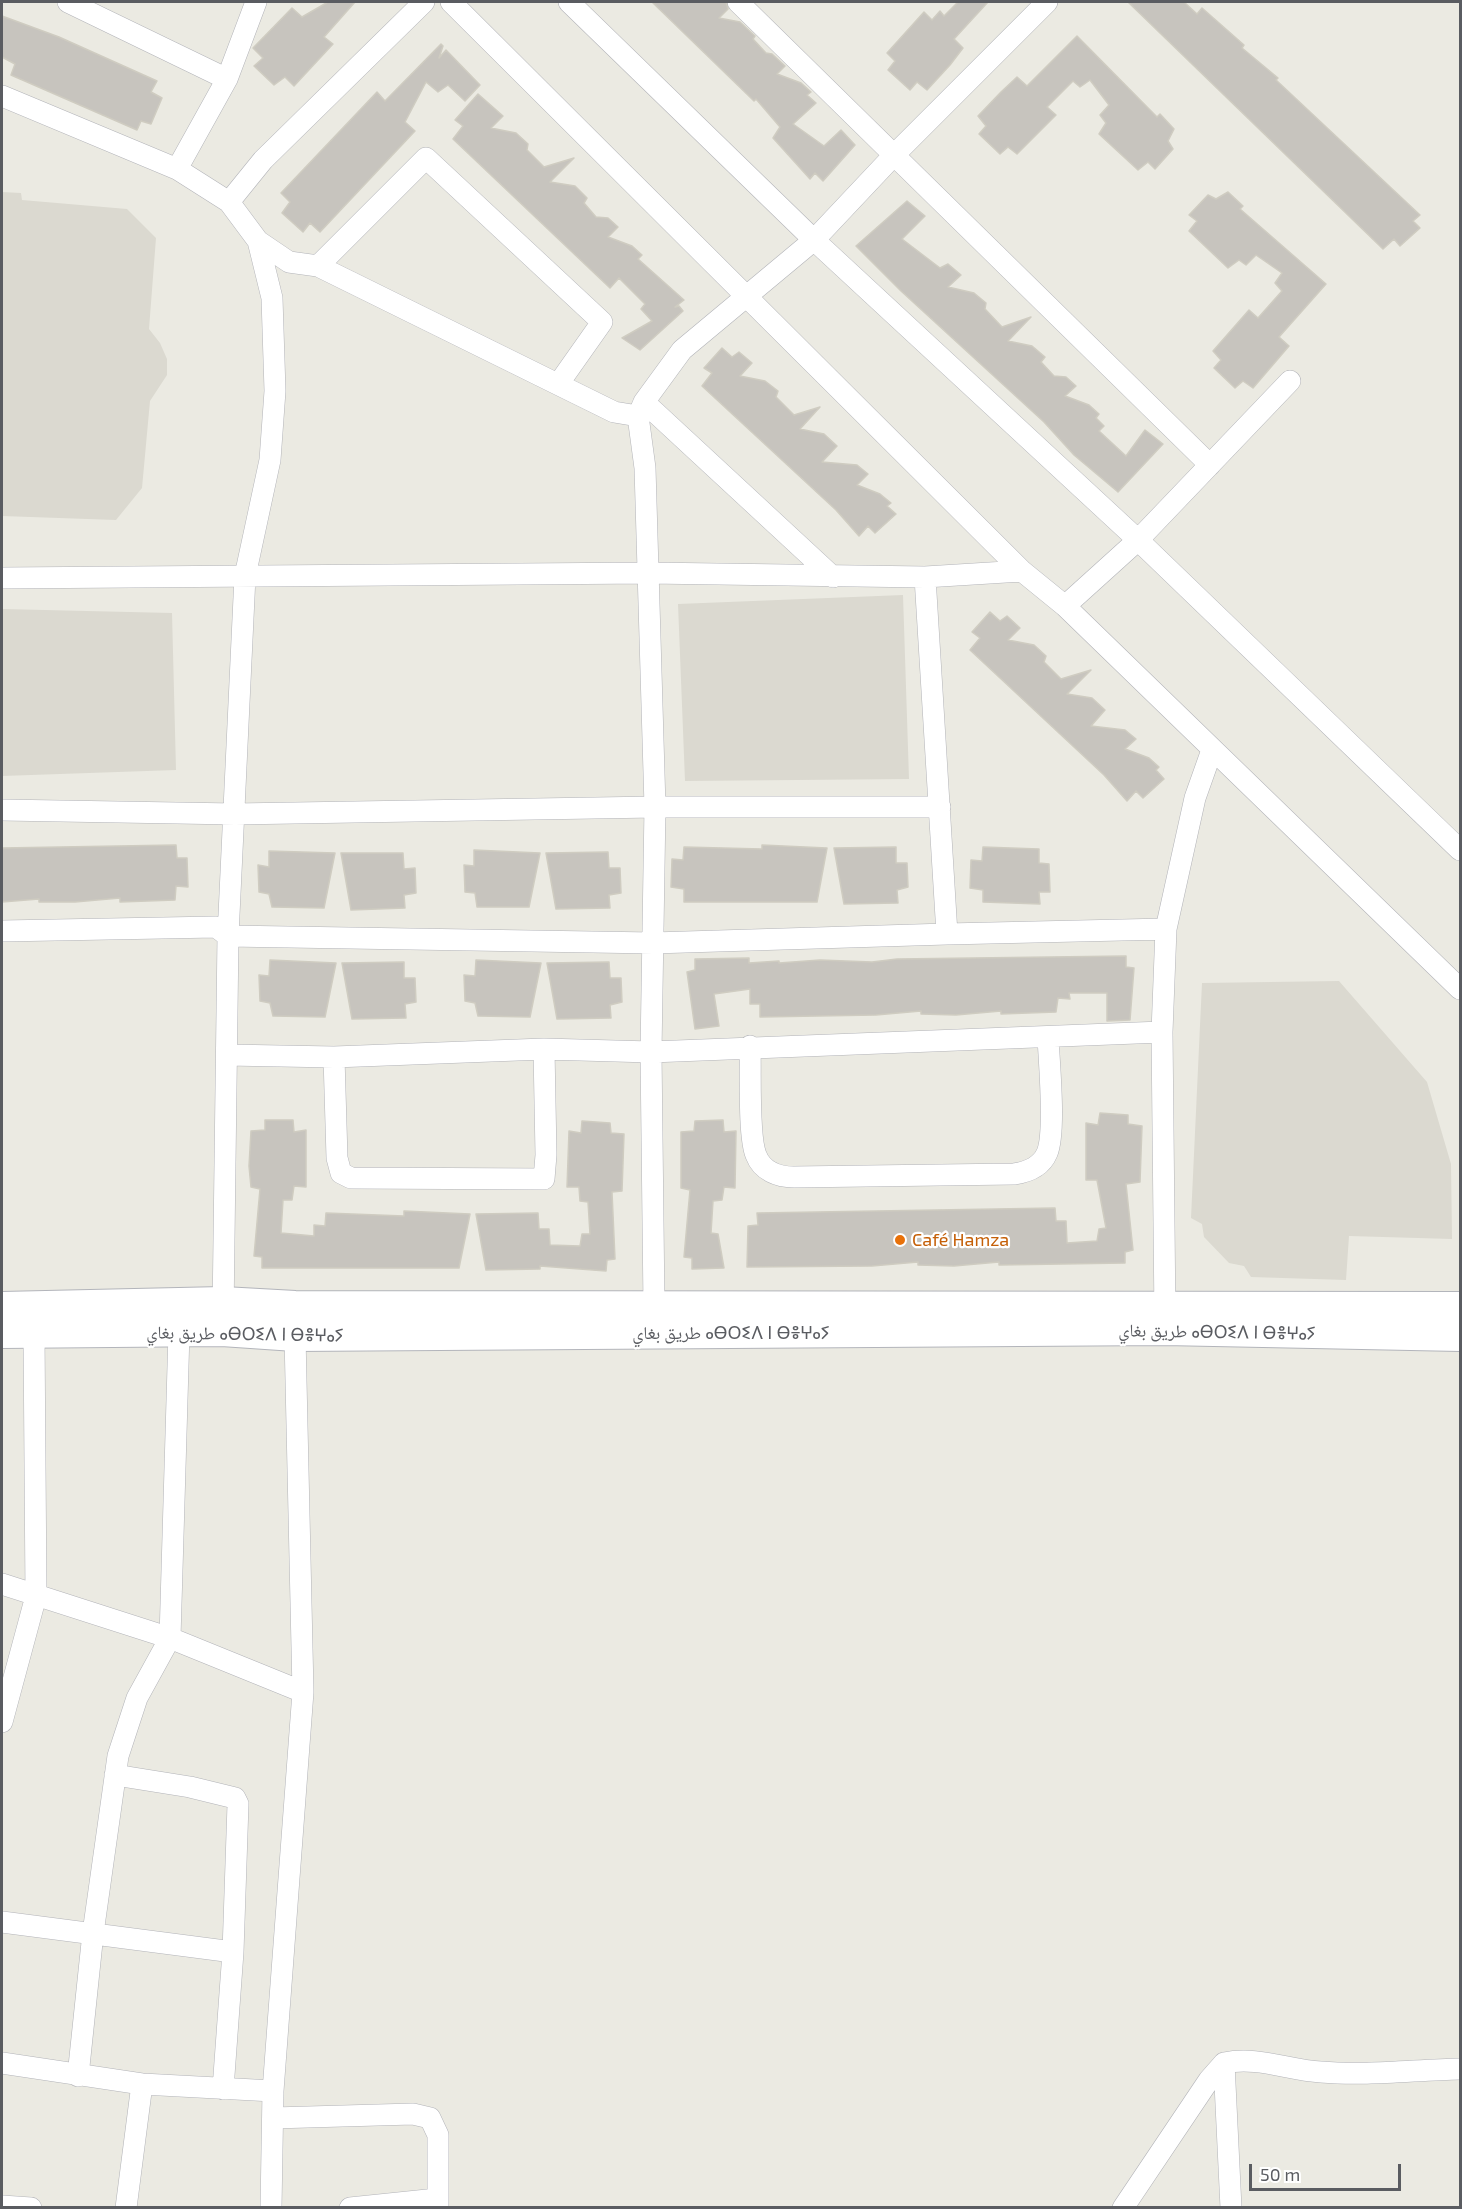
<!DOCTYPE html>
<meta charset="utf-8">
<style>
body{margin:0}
#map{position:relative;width:1462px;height:2209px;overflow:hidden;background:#ebeae2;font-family:"Exo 2",sans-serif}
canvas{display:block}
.frame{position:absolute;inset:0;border:3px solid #5a5c61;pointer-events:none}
.scale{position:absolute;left:1249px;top:2164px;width:152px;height:27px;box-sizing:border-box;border:3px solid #5a5c61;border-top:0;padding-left:8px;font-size:18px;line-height:21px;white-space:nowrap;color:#5a5c61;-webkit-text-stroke:4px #fff;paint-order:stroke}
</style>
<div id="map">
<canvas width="1462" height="2209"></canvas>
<div class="frame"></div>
<div class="scale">50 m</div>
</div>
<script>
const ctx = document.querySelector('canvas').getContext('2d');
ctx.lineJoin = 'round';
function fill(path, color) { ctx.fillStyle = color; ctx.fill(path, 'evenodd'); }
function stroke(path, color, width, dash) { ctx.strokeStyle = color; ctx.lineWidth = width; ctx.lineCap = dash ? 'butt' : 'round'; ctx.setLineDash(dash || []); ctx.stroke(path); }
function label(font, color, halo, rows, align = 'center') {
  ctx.font = font + ' "Exo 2","Noto Naskh Arabic","Noto Sans Tifinagh",sans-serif'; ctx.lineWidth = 4.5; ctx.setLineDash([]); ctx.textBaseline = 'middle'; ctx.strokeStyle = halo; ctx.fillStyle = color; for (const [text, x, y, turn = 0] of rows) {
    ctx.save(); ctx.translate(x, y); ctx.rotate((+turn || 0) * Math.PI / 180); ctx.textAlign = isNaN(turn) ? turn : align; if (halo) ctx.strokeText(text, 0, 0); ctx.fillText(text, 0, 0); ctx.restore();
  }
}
fill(new Path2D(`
 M2,192L21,193L22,200L127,209L156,238L149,329L160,343L167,359V375L150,401L142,488L116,520L2,516Z
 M903,595L909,779L685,781L678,604Z
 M2,609L172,613L176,770L2,776Z
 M1339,981L1427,1082L1451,1164L1452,1239L1349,1236L1346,1280L1251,1277L1244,1266L1229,1263L1204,1237L1202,1224L1191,1218L1202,983Z`), '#dbd9d0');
const building = new Path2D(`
 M328,2H355L324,37L333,44L294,86L285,77L274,85L254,66L263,58L253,48L292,8L302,17Z
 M652,2H726L728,9L719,18L740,22L755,36L753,39L766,53L772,54L785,66L777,74L801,83L811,92L807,95L816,103L793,124L824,146L841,130L855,145L823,181L815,173L810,179L773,138L780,127L756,99L754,101Z
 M958,2H988L954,39L963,48L950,65L927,90L917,82L910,90L888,70L895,61L887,53L924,12L932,20L940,11L944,16Z
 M1128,2H1184L1197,14L1202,8L1244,45L1242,48L1278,78L1276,80L1420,215L1413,221L1420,228L1400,246L1394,239L1383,249Z
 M2,16L59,37L157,81L151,92L162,98L151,124L141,121L137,130L11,75L15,64L2,57Z
 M1077,36L1157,117L1160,114L1174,129L1168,141L1173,149L1155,169L1148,162L1138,170L1099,134L1106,123L1100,115L1109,105L1090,80L1080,87L1073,81L1047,107L1056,115L1017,154L1008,147L1000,154L979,134L986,126L978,116L1001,92L1017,77L1027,86Z
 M441,44L443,46L439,58L446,50L480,85L465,101L448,85L438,92L426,82L405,122L415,131L320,232L310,223L303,232L282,213L290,202L281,193L377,92L385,101Z
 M478,94L503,116L491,128L516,133L528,144L527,150L544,167L574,158L550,182L575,186L587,198L584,203L596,217L608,218L618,227L608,237L632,246L642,255L638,259L684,300L675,307L679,306L683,311L640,350L622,338L652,321L641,309L645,304L619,278L610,288L453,139L463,126L455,120Z
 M1228,192L1243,206L1240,209L1326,284L1279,337L1289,346L1253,388L1243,381L1235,388L1214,368L1221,360L1213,351L1249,310L1258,318L1282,291L1275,283L1282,273L1256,255L1246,265L1239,260L1228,268L1189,231L1197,221L1189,215L1208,195L1216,199Z
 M907,201L925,216L902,239L940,268L948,264L961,275L948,287L974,293L986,303L985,309L1002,327L1031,317L1008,341L1032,346L1045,357L1041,362L1054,376L1066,377L1076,386L1065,396L1089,405L1099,414L1096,418L1104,426L1099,431L1126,456L1145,430L1163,444L1118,492L1074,455L1044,422L901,291L856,246Z
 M722,348L732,357L739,352L752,363L740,376L765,381L778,391L776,397L794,415L820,407L800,429L824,434L837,446L822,462L857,465L868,474L857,485L880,494L891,503L887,506L896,514L875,533L868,526L859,536L836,510L702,386L712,373L704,368Z
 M990,612L1000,621L1007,616L1020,628L1008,640L1034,645L1046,656L1044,662L1061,679L1091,670L1067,694L1092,698L1105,710L1091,726L1125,730L1136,739L1125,749L1149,758L1159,767L1156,770L1164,779L1143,798L1136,791L1127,801L1104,775L970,650L980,638L972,632Z
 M176,845L177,858H187L188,887L176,886L175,900L120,902V898L75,902H39V899L2,902V848Z
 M762,845L827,848L817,902H684V889L671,887L672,859L683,860L684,847L762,849Z
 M896,847V863H907L908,887L897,890L898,903L844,904L834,848Z
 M983,847L1039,849V863L1049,864L1050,892H1039L1040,904L983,902V890L970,888L971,860L982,861Z
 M474,850L540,853L529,907H477L475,893L465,892L464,865L474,866Z
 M269,851L335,853L324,908L272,907L269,894L259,892L258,865L269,867Z
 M608,852L609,868H620L621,893L609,895L610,908L556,909L546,853Z
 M341,853H403L404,869L415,868L416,893L404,895L405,908L351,910Z
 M1126,956V967L1134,968L1130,1020L1107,1021V993H1069L1070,999L1058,998L1056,1012L1001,1014V1011L956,1015L921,1014V1011L876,1015L760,1017V1004H750V989L714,994L719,1026L695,1029L687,972L695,970V959L749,958V963L779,961V963L820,960L872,962L897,959Z
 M270,960L336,963L325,1017L273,1016L270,1003L260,1001L259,975L269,976Z
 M476,960L541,963L530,1017L478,1016L475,1003L465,1001L464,975L475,976Z
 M404,962V978H415L416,1002L405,1004L406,1018L352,1019L342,963Z
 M609,962L610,978H621L622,1002L610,1005L611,1018L557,1019L547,963Z
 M1100,1113L1128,1115V1124L1142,1126L1140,1182L1126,1184L1133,1250L1125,1252V1263L999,1265V1262L954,1266L918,1265V1262L872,1266L747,1267L748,1226L758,1225L757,1213L1055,1208L1056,1221H1066L1067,1243L1097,1241L1099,1229L1106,1228L1097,1180H1086V1123L1098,1125Z
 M265,1120H293L294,1132L306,1130V1187L294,1186L292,1200H283L281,1233L314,1236V1225L325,1226L326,1213L404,1216V1211L470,1214L459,1268H262V1257L254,1256L260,1189L251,1187L249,1166L251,1131L265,1130Z
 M723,1120L724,1132L736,1131L735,1188L724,1187L722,1200L713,1201L711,1233L718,1234L724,1268L692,1269V1258L684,1257L690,1190L681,1188V1132L694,1131L695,1121Z
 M582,1121L610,1123L611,1133L624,1134L622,1191L612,1192L615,1259L607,1260L606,1271L540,1266V1269L486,1270L476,1214L538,1213L539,1229H549L550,1245L580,1246L582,1234H590L588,1202L580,1201L579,1187H567L569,1131L581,1133Z`);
fill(building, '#c7c4be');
stroke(building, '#cfccc1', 1.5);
const street = new Path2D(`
 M68,2L227,79
 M451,2L1022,571L1065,606L1460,989
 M569,2L814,240L1138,540L1460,850
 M738,2L1210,465
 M2,96L177,169L229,202L258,241L289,262L318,266L614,412L638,416
 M177,169L227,79L256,2
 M229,202L263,160L424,2
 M318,266L426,158L602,322L559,383
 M644,402L833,577
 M925,577L947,934L1166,929
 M2,578L649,573L925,577L1022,571
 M1065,606L1138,540L1290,381
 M2,810L235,814L655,807H940
 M2,931L216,927L228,936L653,943L947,934
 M750,1046C751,1070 748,1136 756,1155C762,1171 778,1177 794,1177L1014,1174C1028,1172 1041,1167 1047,1153C1056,1132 1049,1062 1048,1037
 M227,1055L334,1057L544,1049L651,1052L1162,1032
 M334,1057L337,1158L341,1173L351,1178L544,1179L546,1155L544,1049
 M654,1306L651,1052L655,807L645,468L638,416L644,402L682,350L814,240L895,154L1047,2
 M223,1315L228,936L245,576L270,460L275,391L272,298L258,241
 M1165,1319L1162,1032L1166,929L1195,798L1212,750
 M2,1584L170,1638L303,1692L295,1336
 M2,1722L36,1596L34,1333
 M115,1775L190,1787L235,1798L238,1804L233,1952L223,2089
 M2,1922L233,1952
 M2,2063L142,2084L273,2091L271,2208
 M1224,2063L1231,2208
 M78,2076L93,1933L118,1756L137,1698L170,1638L179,1332
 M273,2091L303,1692
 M273,2118L413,2114L430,2118L438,2135V2208
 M2,2206L31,2208
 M126,2208L142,2084
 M350,2208L437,2199
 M1123,2208L1209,2080L1224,2063C1258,2056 1287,2070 1321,2072C1366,2076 1414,2070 1460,2069`);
const secondary = new Path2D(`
 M2,1307L223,1302L295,1306L1460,1307
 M2,1333L222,1331L295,1336L1165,1330L1460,1336`);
stroke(street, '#b2b3b8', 22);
stroke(secondary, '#b3b5bb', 32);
stroke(street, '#fff', 21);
stroke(secondary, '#fff', 30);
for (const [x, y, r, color] of [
 [900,1240,6,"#e8710a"]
]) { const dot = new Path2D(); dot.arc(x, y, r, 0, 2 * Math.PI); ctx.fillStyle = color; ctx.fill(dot); stroke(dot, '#fff', 2); }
label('18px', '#c56008', '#fff', [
 ["Café Hamza",912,1240]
], 'left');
label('18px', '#5a5c61', '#fff', [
 ["طريق بغاي ⴰⴱⵔⵉⴷ ⵏ ⴱⴻⵖⴰⵢ",1217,1332,1],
 ["طريق بغاي ⴰⴱⵔⵉⴷ ⵏ ⴱⴻⵖⴰⵢ",731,1333],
 ["طريق بغاي ⴰⴱⵔⵉⴷ ⵏ ⴱⴻⵖⴰⵢ",245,1334,1]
]);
</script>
